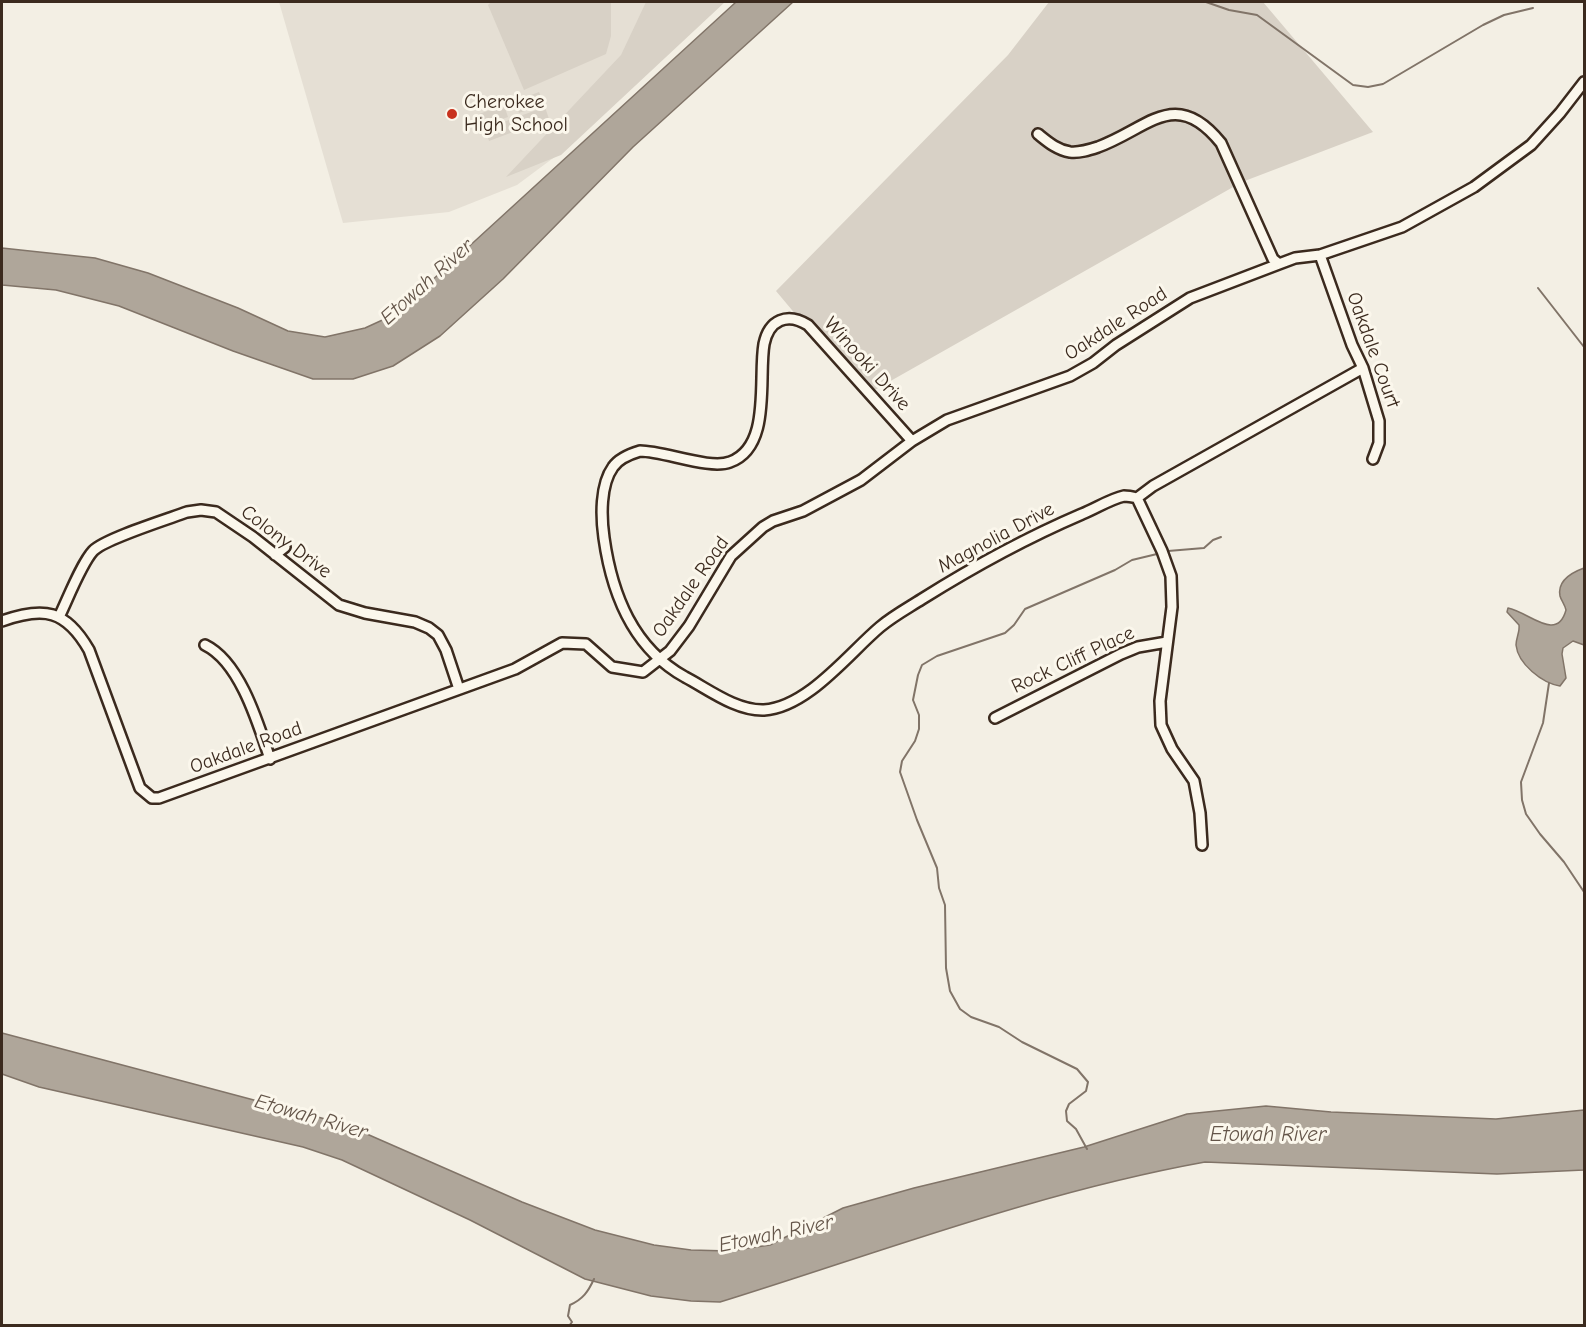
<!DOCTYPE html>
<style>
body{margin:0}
#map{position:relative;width:1586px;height:1327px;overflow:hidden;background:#f3efe4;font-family:"Comic Neue",sans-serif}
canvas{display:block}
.frame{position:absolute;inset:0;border:3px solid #3b2a1e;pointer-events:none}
</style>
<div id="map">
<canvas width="1586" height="1327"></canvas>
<div class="frame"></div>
</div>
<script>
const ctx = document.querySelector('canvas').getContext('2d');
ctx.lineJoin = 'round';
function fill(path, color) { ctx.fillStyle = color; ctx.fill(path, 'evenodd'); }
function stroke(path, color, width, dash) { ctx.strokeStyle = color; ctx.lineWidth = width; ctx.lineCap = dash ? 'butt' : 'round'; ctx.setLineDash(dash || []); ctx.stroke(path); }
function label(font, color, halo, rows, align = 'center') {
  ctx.font = font + ' "Comic Neue",sans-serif'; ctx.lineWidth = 6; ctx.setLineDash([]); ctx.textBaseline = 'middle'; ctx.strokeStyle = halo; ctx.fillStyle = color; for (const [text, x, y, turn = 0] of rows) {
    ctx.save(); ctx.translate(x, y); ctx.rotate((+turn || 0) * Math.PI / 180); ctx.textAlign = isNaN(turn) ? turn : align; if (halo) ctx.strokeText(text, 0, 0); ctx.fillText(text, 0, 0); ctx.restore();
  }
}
fill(new Path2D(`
 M279,2H673L564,150L517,185L449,212L343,223Z`), '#e5dfd4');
fill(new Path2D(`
 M491,2H611V36L606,54L524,90L488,5Z
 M646,2H725L561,155L506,177L621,55Z
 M1049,2H1263L1373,132L1242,182L864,396L776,291L1008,55Z
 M539,92L544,104L519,113L515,101Z
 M504,105L508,117L483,126L479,114Z
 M545,107L549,119L525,128L520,116Z
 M509,120L513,132L489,141L485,129Z`), '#d8d1c6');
const water = new Path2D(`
 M736,2H793L633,147L503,279L440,336L393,366L353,379H313L233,351L119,306L56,290L2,285V248L95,258L148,273L238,308L288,331L325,337L365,328L389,317L417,294Z
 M1584,568V645L1573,641L1563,648L1562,654L1566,678L1560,686C1542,683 1518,664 1516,645C1516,638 1520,632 1519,625L1507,612L1508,608C1529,612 1557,643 1566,610C1565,605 1561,600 1560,596C1557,580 1573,572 1584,568Z
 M2,1033L344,1124L522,1202L595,1230L654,1245L691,1250L729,1251L770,1245L843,1208L914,1188L1084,1147L1187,1114L1266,1106L1331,1112L1496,1119L1584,1110V1170L1497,1174L1205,1162C1039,1192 881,1252 720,1302L691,1301L651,1296L585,1279L470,1220L342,1160L303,1147L39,1087L2,1074Z`);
fill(water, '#afa69a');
stroke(water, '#817468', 1.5);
stroke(new Path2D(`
 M1206,2L1229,10L1257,15L1353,85L1368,87L1383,84L1483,25L1504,15L1533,8
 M1538,288L1584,347
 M1168,551L1204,548L1213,540L1221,537
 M1549,683L1543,723L1521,782L1522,800L1526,814L1540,834L1564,862L1584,892
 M1087,1149L1076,1129L1067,1121L1066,1111L1069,1104L1086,1091L1088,1082L1077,1069L1022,1042L999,1027L971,1017L960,1009L950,991L946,968L945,905L939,888L937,868L917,820L900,772L902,761L915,741L919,729V715L913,700L918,675L922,665L937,656L1005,633L1014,625L1025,609L1115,570L1132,560L1157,554
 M569,1326L572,1322L568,1316L570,1305C583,1299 588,1292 594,1279`), '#817468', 2);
const minor = new Path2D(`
 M1038,134C1048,142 1057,150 1070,152C1080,153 1089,150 1098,147C1148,129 1175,86 1221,143L1273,259L1279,264
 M1320,255L1352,345L1363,368L1379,421V443L1373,459
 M912,441L808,325C787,312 769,320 764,344C758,378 772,447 730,462C710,470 664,451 640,451C630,454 619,458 613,467C600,485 601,517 604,538C612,595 633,648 685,677C708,689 736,711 764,710C808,707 849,653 880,627C893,616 908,608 922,599C973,567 1026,538 1082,514C1095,509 1110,499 1124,496C1128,496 1133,497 1137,498L1153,486L1363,368
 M1137,498L1162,551L1171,576L1172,607L1160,701L1161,725L1172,749L1194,781L1200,813L1202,845
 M275,555L285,547
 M59,617C67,601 81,564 93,551C104,539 168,519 187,512L201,510L216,512L253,537L339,605L365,613L415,622L429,628L438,635L446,650L459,689
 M2,621C44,606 66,610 89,650L140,788L152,798H159L515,669L562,643L586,644L612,667L643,672L670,651L689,626L731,556L763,527L773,521L803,511L861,480L912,441L947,420L1070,376L1093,363L1116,345L1190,298L1279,264L1295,258L1320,255L1402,227L1474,187L1531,145L1560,113L1584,82
 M205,645C240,662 258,723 270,759
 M995,718L1121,654L1138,647L1167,642`);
stroke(minor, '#3b2a1e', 14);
stroke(minor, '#fbf7ec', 9);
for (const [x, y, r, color] of [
 [452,114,6,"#c8321e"]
]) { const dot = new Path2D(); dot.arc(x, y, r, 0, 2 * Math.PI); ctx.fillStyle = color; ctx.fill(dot); stroke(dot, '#fbf7ec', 2); }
label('20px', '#3b2a1e', '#fbf7ec', [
 ["Cherokee",464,102],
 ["High School",464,125]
], 'left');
label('20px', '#3b2a1e', '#fbf7ec', [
 ["Oakdale Road",1116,324,-33],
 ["Oakdale Court",1373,350,70],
 ["Winooki Drive",867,364,48],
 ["Magnolia Drive",996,538,-28],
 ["Colony Drive",286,542,37],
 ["Oakdale Road",691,587,-55],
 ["Rock Cliff Place",1073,660,-25],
 ["Oakdale Road",246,748,-20]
]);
label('italic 21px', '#645549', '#fbf7ec', [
 ["Etowah River",427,282,-42],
 ["Etowah River",311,1117,16],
 ["Etowah River",1268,1135],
 ["Etowah River",776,1234,-12]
]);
</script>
